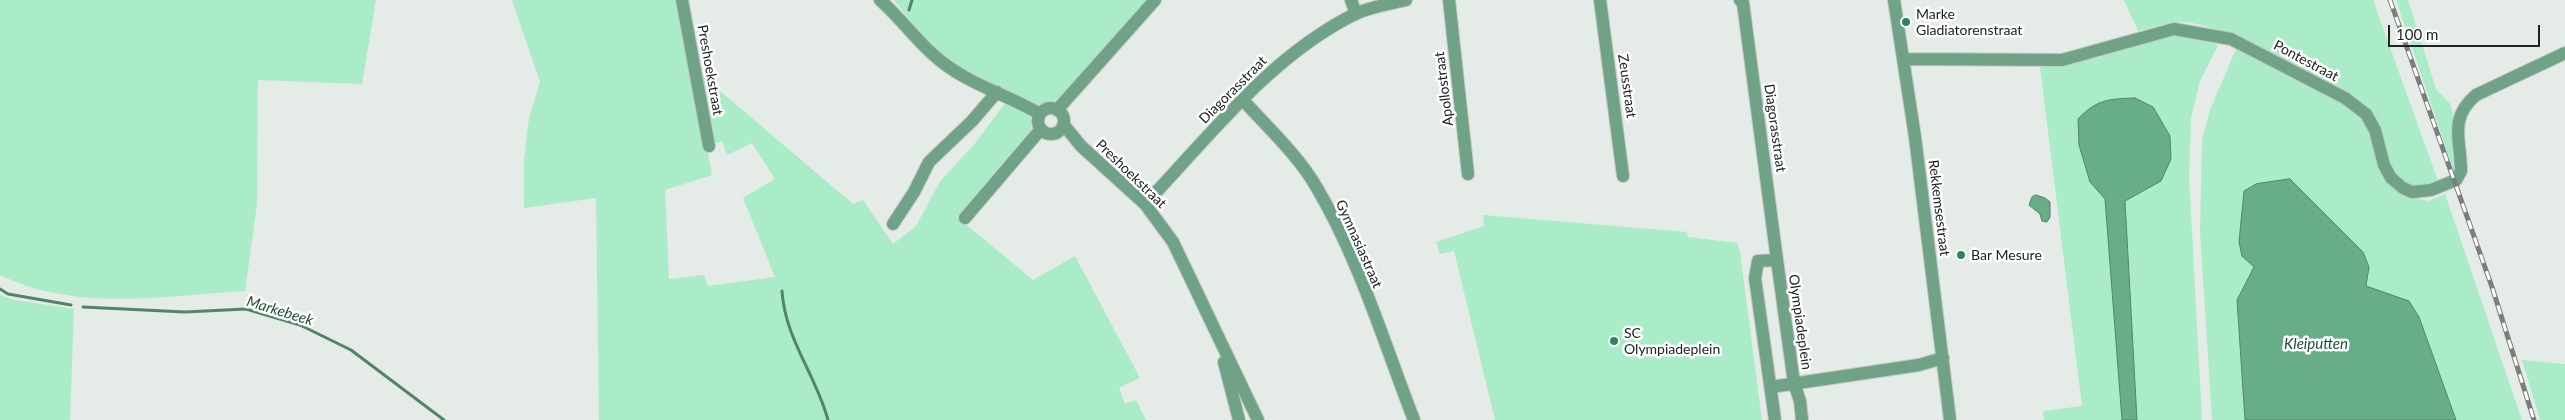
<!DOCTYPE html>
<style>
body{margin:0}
#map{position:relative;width:2565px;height:420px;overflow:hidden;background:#e5ebe7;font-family:Lato,sans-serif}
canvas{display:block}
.scale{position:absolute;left:2388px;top:25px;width:152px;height:22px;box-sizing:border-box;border:2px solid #202321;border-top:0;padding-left:6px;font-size:15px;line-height:18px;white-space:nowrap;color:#202321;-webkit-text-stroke:4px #fff;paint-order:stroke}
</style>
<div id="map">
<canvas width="2565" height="420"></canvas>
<div class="scale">100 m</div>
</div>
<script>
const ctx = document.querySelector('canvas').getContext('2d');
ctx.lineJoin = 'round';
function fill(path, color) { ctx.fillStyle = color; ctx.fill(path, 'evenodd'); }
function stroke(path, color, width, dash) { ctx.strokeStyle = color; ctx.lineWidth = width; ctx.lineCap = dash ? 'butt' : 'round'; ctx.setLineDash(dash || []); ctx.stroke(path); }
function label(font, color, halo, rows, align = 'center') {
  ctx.font = font + ' Lato,sans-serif'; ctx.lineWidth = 5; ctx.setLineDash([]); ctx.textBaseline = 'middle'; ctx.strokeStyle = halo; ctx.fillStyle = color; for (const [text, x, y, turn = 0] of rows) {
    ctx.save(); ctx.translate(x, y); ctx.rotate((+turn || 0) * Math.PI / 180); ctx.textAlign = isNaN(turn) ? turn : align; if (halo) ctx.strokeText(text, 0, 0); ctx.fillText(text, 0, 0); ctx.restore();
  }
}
fill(new Path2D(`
 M0,0H376L362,84L258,80L257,204L245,291C164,296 75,312 0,275Z
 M512,0H679L712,175L665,190L669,279L704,275L708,286L775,277L743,198L775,179L752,143L727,155L722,141L713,144L699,73L853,204L863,200L893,244L916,226L941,180L973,146L1006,102L1027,113L1033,122L1030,131L957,217L1033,280L1075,256L1140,378L1119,388L1125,404L1136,400L1146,420H599L596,198L524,208V161L529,118L540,82Z
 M894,0H1146L1058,99L1041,106L953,66L925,40Z
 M2124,0H2373L2438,181C2428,184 2415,191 2405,184C2381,167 2388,128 2368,107C2361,101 2350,96 2342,91C2307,70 2219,21 2179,22C2166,23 2151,28 2138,31Z
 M2396,0H2408L2436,89L2450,104L2454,118L2458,167L2454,172Z
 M2177,34L2197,37L2218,45L2200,81L2191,118L2189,176L2202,420H2137L2125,201C2162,181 2171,182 2170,136L2090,181L2105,199L2122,420H2044L2043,411L2082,406L2040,67L2093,59Z
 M2239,48L2351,107L2364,116L2383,172L2410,197L2428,201L2445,194L2522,420H2456L2419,317L2366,286C2370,254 2363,252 2340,232L2242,256L2254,267L2237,300L2245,420H2212L2200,231L2202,139L2210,110L2236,49Z
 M1483,215L1687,232L1688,237L1737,243L1740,252L1762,420H1495L1454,251L1440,254L1436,242L1484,226Z
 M0,295L15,300L74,309L70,420H0Z
 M2522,360L2565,364V420H2540Z`), '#a9ecc7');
const water = new Path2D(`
 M2135,98L2153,107L2170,136L2171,159L2161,181L2125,201L2137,420H2122L2105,199L2090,182L2079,145L2078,119C2097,99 2109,99 2135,98Z
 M2290,179L2363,252L2369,267L2366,286L2409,301L2419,317L2456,420H2245L2237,300L2254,267L2242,256L2239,242L2244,191L2256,184Z
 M2036,195L2045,198L2050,202V217L2047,222L2042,221L2040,214L2029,205L2032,197Z`);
fill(water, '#67ad88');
stroke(water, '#528469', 1);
stroke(new Path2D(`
 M909,10L912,0
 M0,289L8,294L71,305
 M782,291C785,339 816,375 828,420
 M83,307L185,312L246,309L300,325L351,350L444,420`), '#528469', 3);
const minor = new Path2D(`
 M682,0L709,146
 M880,0C902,19 919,45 942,62C971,85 1008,95 1040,114
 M1351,0L1356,14
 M1449,0L1468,174
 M1600,0L1623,176
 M1740,0L1743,3L1777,260
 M1894,0L1915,137L1950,420
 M1903,59L2062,60L2174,29L2231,39L2345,98L2366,114L2375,130L2384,165L2391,178L2403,188L2412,192L2431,190L2456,180L2461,171C2461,140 2448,119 2476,95L2565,53
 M1243,100C1268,128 1298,155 1317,188C1359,259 1384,343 1414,420
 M1038 121a13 13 0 1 1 26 0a13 13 0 1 1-26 0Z
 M1057,110L1155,0
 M1064,125L1081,146L1145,204L1173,242L1258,420
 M1145,204C1209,137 1270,56 1355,14C1370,7 1389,4 1406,0
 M965,218L1041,129
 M893,224L914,192L929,162L972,121L997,92
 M1224,362L1239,420
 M1771,387L1919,365L1943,358
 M1775,420L1755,278L1758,261L1777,260L1794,383L1800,401L1802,420`);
stroke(minor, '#c2c7c3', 14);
stroke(minor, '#70a287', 12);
const rail = new Path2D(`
 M2390,0L2492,287L2534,420`);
stroke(rail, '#7a7f7c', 5);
stroke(rail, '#fff', 3, [9]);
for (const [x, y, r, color] of [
 [1906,22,5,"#2b865c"],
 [1961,255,5,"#2b865c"],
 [1614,341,5,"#2b865c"]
]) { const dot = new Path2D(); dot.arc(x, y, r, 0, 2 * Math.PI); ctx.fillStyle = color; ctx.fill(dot); stroke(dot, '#fff', 2); }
label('14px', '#202321', '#fff', [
 ["Marke",1916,14],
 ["Gladiatorenstraat",1916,30],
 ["Bar Mesure",1971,255],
 ["SC",1624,333],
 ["Olympiadeplein",1624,349]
], 'left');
label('14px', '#202321', '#fff', [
 ["Pontestraat",2306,61,28],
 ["Preshoekstraat",710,70,80],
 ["Zeusstraat",1627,86,82],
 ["Apollostraat",1444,89,-97],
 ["Diagorasstraat",1233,90,-45],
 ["Diagorasstraat",1775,128,82],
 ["Preshoekstraat",1131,174,44],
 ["Rekkemsestraat",1939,208,83],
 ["Gymnasiastraat",1359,244,66],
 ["Olympiadeplein",1800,322,82]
]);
label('italic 15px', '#1a5037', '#fff', [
 ["Markebeek",280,311,17],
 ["Kleiputten",2316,344]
]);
</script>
